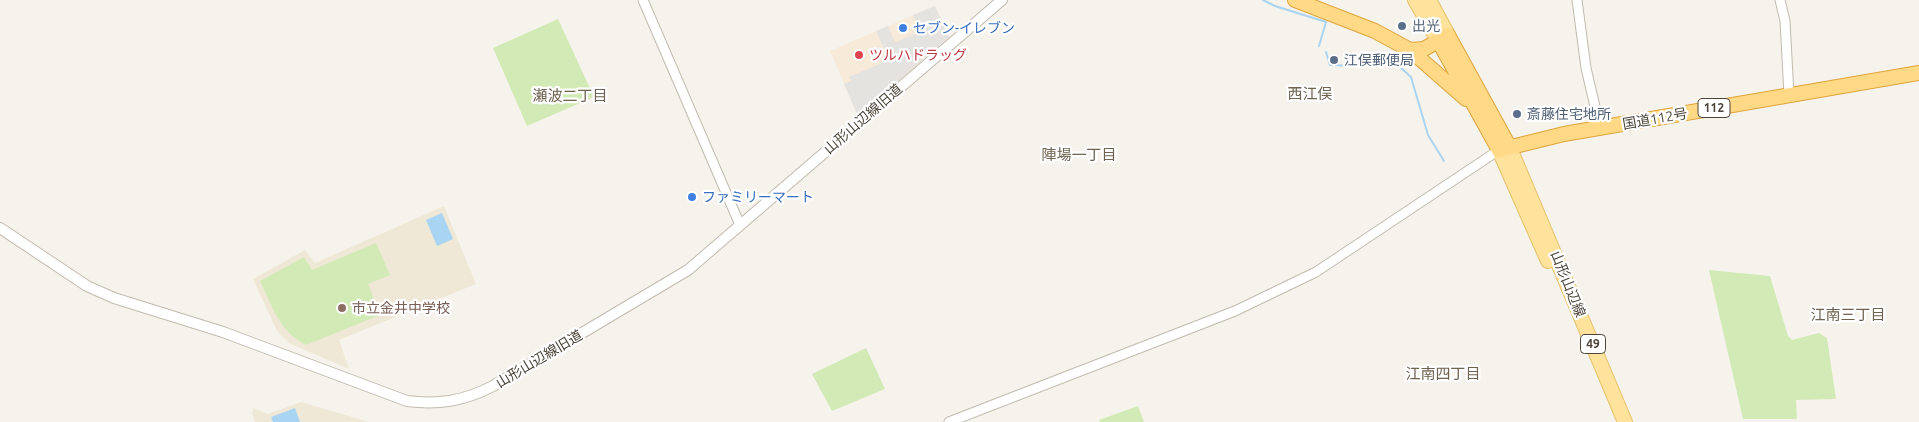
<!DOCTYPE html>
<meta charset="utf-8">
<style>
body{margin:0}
canvas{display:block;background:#f6f3ec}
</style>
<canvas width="1919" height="422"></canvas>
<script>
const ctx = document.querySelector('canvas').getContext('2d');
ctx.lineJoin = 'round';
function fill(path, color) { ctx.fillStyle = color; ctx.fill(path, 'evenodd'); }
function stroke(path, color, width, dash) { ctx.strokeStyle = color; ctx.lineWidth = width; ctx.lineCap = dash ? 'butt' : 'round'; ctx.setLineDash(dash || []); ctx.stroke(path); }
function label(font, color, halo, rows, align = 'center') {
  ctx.font = font + ' Ubuntu,"Noto Sans JP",sans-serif'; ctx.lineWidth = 4.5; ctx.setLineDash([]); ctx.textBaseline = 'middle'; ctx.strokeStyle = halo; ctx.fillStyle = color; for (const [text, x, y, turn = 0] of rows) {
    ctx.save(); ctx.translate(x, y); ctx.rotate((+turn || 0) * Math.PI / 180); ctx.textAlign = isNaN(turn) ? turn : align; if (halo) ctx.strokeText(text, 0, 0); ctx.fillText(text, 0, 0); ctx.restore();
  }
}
fill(new Path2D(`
 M935,6L949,37L858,116L830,51Z`), '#f7ead8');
fill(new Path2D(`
 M444,206L476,284L339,340L349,369L289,343L277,331L253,279L305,250L315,263Z
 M301,402L369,422H255L252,413L253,408L268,414Z`), '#efe8d6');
fill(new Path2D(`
 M558,19L594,97L527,126L493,48Z
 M376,243L390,275L368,284L380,315L306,345C280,332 272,306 260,281L304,257L312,270Z
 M1709,270L1770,276L1788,336L1792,340L1819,333L1827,338L1836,399L1796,400L1797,419H1743Z
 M866,348L885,389L832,411L812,374Z
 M1138,406L1144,422H1100L1099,420Z`), '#d2eab5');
fill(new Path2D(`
 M935,6L949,37L858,116L844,84L851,81L849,77L889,60L876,31L888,26L895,42L920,32L913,15Z`), '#e5e3e0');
fill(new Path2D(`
 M442,213L453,239L437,246L426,220Z
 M295,408L300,422H273L271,417Z`), '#a9d4f2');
stroke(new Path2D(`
 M1263,0L1275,6L1326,22L1319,46
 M1326,52L1330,65L1355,66L1390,62L1400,67L1411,77L1428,135L1444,161`), '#a9d4f2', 2);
const minor = new Path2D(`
 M643,0L740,225
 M1577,0L1586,68L1600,128
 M1780,0L1785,21L1789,95
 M949,422L1235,311L1316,272L1499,150`);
const tertiary = new Path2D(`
 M0,228L87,286L114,298L223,332L407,401C439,405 464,401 493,386L688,270L1002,0`);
const primary = new Path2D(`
 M1415,0L1438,40
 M1429,0L1448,35
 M1509,146L1625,422
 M1499,150L1548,261`);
const trunk = new Path2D(`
 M1295,0L1375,31L1410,50L1466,99
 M1438,40L1499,150L1564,134L1919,73
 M1410,50L1424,49L1448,35L1509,146`);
stroke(minor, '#c2bbae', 11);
stroke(tertiary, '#c2bbae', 12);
stroke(primary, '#e6c16a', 16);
stroke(trunk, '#e0a43c', 16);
stroke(minor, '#fff', 9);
stroke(tertiary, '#fff', 10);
stroke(primary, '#ffe39c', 14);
stroke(trunk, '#ffd985', 14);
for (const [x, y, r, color] of [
 [1402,26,5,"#5c6f8a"],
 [903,28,5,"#3f7fe0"],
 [859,55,5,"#e0444e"],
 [1334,60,5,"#5c6f8a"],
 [1517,114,5,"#5c6f8a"],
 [692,197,5,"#3f7fe0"],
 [342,308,5,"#8d6e63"]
]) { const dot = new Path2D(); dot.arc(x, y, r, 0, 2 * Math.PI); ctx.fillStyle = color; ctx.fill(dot); stroke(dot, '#fff', 2); }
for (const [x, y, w] of [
 [1714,108,32],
 [1593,344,25]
]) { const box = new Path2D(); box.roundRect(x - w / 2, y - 9.5, w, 19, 4); ctx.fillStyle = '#fff'; ctx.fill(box); stroke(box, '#4b4439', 1); }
label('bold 12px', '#4b4439', null, [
 ["112",1714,108],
 ["49",1593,344]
]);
label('14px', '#4e5e75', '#fff', [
 ["出光",1412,26],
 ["江俣郵便局",1344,60],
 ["斎藤住宅地所",1527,114]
], 'left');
label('14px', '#366cbe', '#fff', [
 ["セブン-イレブン",913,28],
 ["ファミリーマート",702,197]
], 'left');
label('14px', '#be3a42', '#fff', [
 ["ツルハドラッグ",869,55]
], 'left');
label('14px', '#4b4439', '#fff', [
 ["山形山辺線旧道",863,119,-41],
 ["国道112号",1655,119,-10],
 ["山形山辺線",1568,284,68],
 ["山形山辺線旧道",539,359,-31]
]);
label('14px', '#785e54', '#fff', [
 ["市立金井中学校",352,308]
], 'left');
label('15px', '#6e6250', '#fff', [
 ["西江俣",1310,94],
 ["瀬波二丁目",570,96],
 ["陣場一丁目",1079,155],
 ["江南三丁目",1848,315],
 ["江南四丁目",1443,374]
]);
</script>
